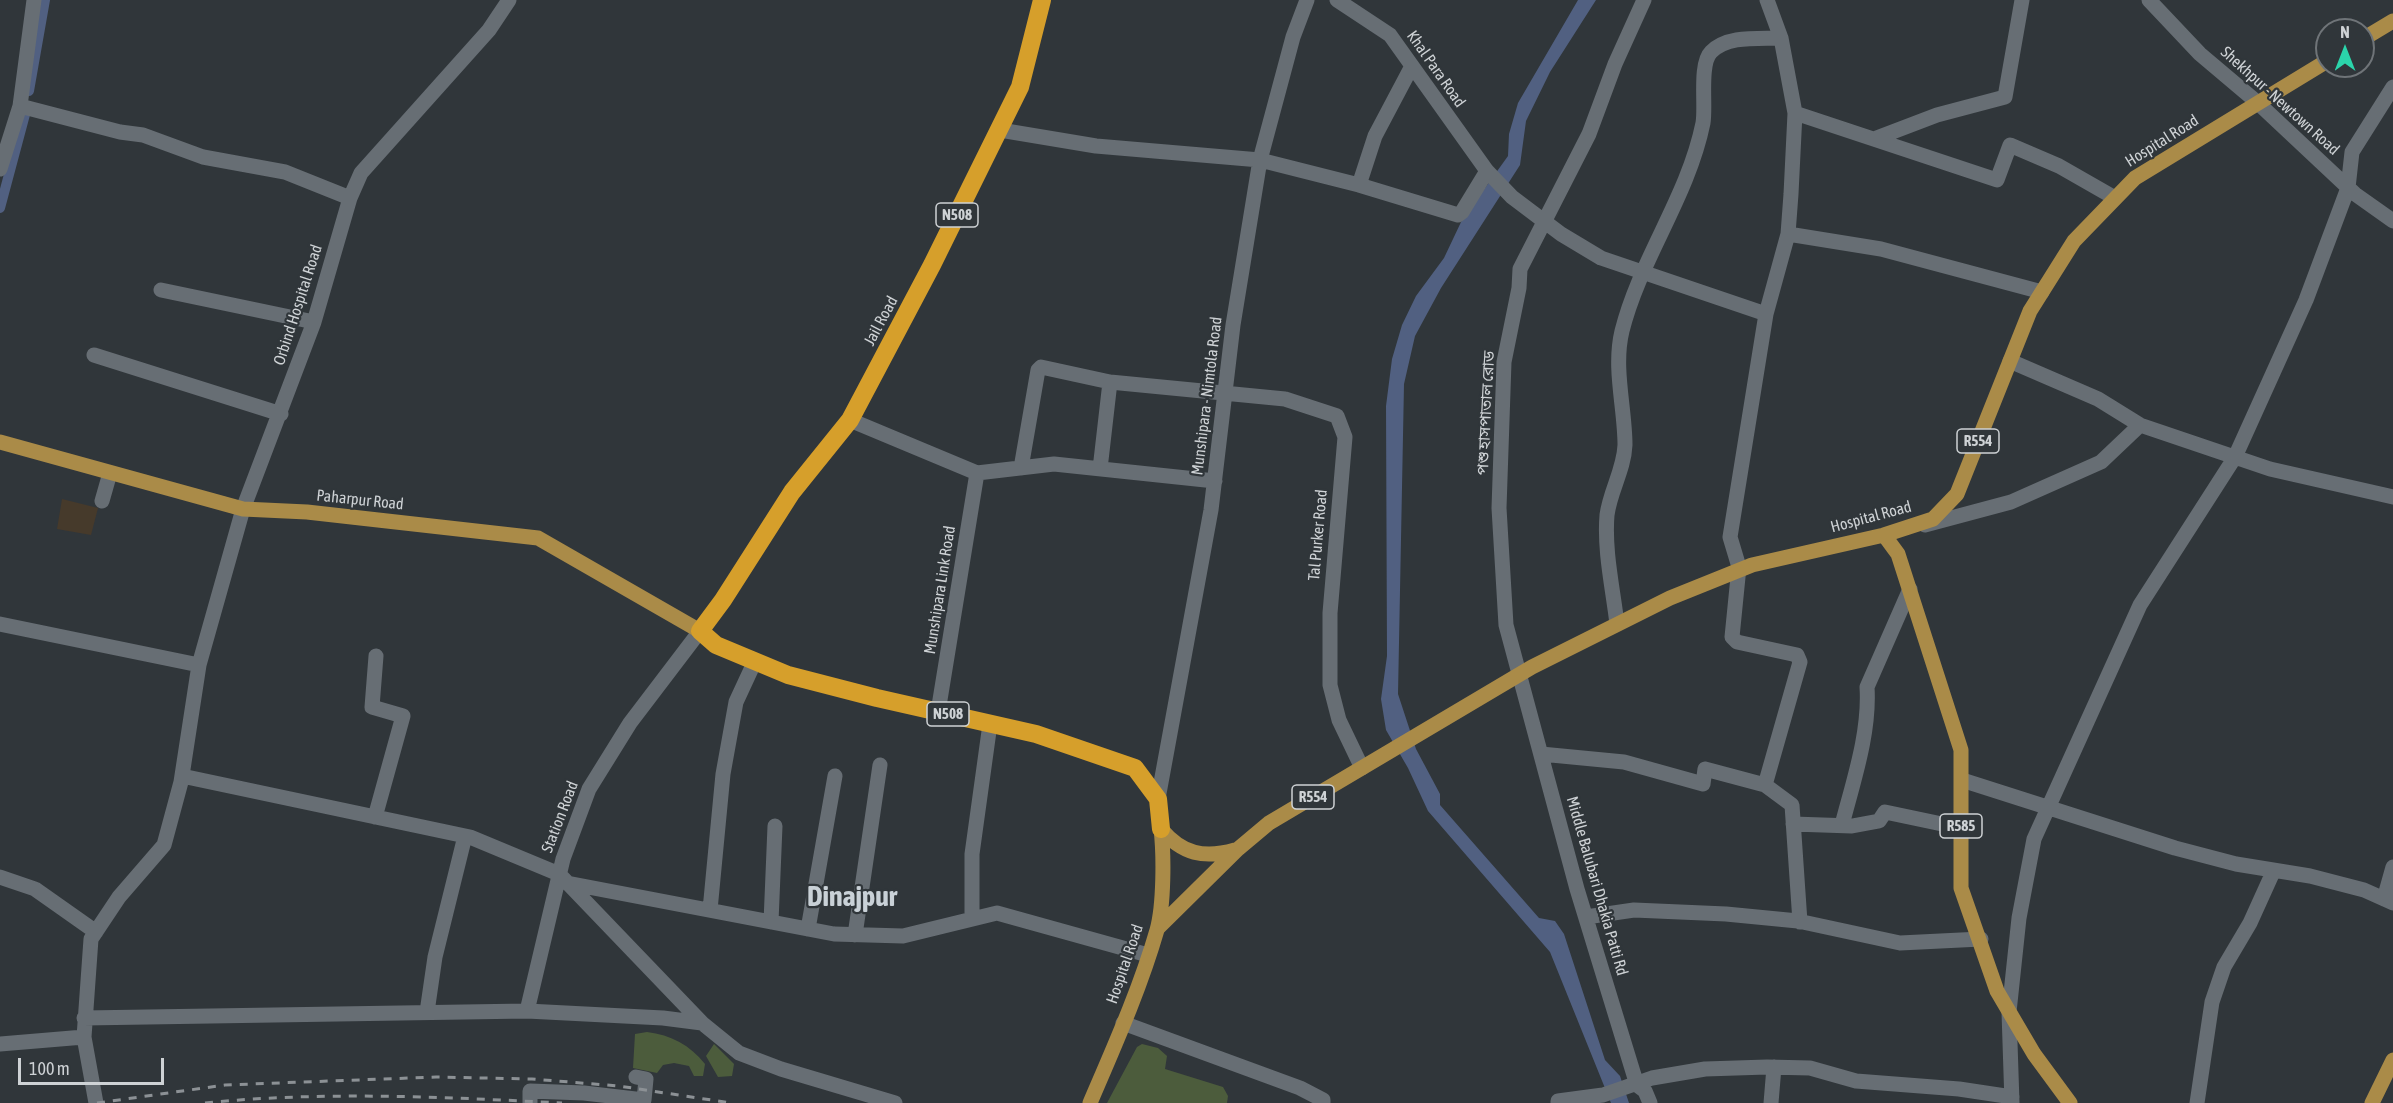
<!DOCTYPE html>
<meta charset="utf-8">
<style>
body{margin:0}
#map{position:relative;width:2393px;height:1103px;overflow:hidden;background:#30363a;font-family:"Asap Condensed",sans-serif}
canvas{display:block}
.north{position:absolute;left:2315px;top:18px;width:60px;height:60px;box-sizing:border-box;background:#30363a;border:2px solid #6f7478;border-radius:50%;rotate:0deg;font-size:16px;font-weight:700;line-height:24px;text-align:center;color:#ced2d5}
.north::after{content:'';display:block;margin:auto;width:21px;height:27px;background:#2bd5ab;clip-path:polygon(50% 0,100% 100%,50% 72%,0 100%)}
.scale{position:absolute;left:18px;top:1058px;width:146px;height:27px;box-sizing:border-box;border:3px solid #ced2d5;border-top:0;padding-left:8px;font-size:18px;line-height:21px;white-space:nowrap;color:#ced2d5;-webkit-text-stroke:4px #30363a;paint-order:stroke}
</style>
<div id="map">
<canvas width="2393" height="1103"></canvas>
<div class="north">N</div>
<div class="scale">100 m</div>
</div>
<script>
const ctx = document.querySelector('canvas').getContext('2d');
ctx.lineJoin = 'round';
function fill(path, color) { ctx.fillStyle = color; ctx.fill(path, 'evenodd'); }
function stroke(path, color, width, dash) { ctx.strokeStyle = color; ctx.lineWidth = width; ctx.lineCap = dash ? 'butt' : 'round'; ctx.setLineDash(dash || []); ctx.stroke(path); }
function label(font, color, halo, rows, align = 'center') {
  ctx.font = font + ' "Asap Condensed","Noto Sans Bengali",sans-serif'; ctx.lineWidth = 4.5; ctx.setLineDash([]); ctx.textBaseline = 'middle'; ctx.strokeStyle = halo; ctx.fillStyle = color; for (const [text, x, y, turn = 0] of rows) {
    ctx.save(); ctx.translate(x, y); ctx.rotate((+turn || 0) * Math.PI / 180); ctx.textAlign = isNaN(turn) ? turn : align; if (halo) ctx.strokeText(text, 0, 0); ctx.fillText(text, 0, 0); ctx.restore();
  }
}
fill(new Path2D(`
 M62,499L98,508L91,535L57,529Z`), '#463a2b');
fill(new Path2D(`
 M647,1032C671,1035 690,1045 705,1064L703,1076H694L689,1066L674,1063L663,1065L657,1073L633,1068L635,1034Z
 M714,1044L734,1064L732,1076L718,1077L706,1056Z
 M1142,1044L1158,1048L1167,1056L1165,1069L1223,1087L1228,1096L1227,1103H1107L1137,1047Z`), '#4c5c3c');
fill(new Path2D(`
 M1578,0H1596L1550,72L1526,121L1520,165L1441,288L1415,336L1404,384L1398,694L1416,749L1440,794V805L1539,918L1555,921L1564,934L1605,1060L1620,1076L1629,1103H1611L1550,952L1428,811L1408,768L1386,730L1381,699L1387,656L1386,406L1392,359L1402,325L1416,296L1444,258L1462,220L1508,156L1509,134L1518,103Z`), '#516081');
stroke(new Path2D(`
 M29,91L45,0
 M0,208L27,107`), '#516081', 10);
stroke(new Path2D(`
 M1337,0L1390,35L1487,171L1512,197L1561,234L1601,258L1766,314
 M1644,0L1615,64L1589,134L1520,269L1519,288L1504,362L1499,508L1506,625L1577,889L1637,1085L1645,1091L1650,1103
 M1767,0L1781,38L1795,113L1791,194L1788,234L1766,314L1730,537L1739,567L1732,637L1737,642L1797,655L1800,662L1765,785L1792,805L1800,922
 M2149,0L2200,54L2258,103L2355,194L2393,221
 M20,106L120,132L143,135L203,157L285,172L350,198
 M1795,113L1997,180L2010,145L2059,166L2115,198
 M1000,130L1096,146L1260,160L1359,185L1375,136L1412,66
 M1874,139L1937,115L2005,97L2022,0
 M0,169L20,106L34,0
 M1359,185L1458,215L1462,212L1487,171
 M1788,234L1881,249L2042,292
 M161,290L314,322
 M94,355L281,414
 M2010,361L2098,399L2140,425L2270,469L2393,497
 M850,420L977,473L1054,464L1215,481
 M1021,468L1038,370L1041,367L1110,382L1285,399L1337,416L1345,437L1330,613V685L1339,720L1362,768
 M1100,469L1110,382
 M102,501L110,473
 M1925,525L2011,502L2101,462L2140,425
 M0,624L199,665
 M1617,624C1613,589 1604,551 1607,515C1610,491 1624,470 1625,445C1625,408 1613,368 1622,331C1640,259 1688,197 1703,123C1706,106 1699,64 1711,52C1728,35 1758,39 1781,38
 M938,712L977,473
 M1541,754L1624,762L1703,784L1705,769L1765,785
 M182,776L470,837L559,874L702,1023
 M1962,780L2175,848L2236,864L2310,876L2364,890L2393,903
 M1158,799L1211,510L1233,325L1260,160L1293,37L1307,0
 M375,817L403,716L372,707L376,656
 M1793,824L1852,826L1879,821L1885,812L1961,828
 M1842,825C1853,782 1870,733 1867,687L1910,589
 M0,877L35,889L96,932
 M567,883L834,934L903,936L997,913L1148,955
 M2384,899L2393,867
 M710,910L723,774L736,702L755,661
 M1586,917L1634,910L1726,914L1798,921L1900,943L1981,939
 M972,919V854L990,724
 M771,922L775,826
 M808,929L835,776
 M855,935L880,765
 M527,1011L563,859L589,789L630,723L700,631
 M427,1012L435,957L465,836
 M84,1018L527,1011L663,1018L702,1023L739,1053L781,1069L895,1103
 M1123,1023L1300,1088L1323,1100V1103
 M0,1044L84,1037
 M96,1103L84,1037L91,939L119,897L164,845L181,782L199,665L243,509L314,322L350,198L361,173L489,30L509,0
 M530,1103V1091L584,1093L644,1100L646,1079L636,1077
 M1558,1103V1101L1603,1095L1652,1078L1705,1069L1767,1067L1810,1068L1856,1081L1959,1089L2012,1097
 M1771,1103L1774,1067
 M2012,1103L2009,1012L2019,918L2034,839L2140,605L2235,457L2306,300L2348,188L2352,152L2393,87
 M2197,1103L2212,1002L2224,967L2250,923L2274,870`), '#676e74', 15);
stroke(new Path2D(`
 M2363,39L2393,21
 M0,442L243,509L307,512L538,538L700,631
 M1884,535L1898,554L1961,750V888L1997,991L2034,1054L2070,1103
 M1161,829C1182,854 1204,859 1235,850
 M1158,928L1238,849L1269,823L1532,667L1670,598L1752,565L1884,535L1933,519L1957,494L2030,311L2074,241L2135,178L2327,61
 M1090,1103C1114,1047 1140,989 1157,930C1164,905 1164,855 1161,829
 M2372,1103L2393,1060`), '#aa8b48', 15);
stroke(new Path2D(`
 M1042,0L1020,87L932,265L850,420L792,492L723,600L700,631L716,645L788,675L877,698L1036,734L1135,768L1158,799L1161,829`), '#d69f2b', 18);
stroke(new Path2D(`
 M97,1103L225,1085L436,1077L532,1079L619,1086L731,1103
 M205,1103C323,1091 444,1097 562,1103`), '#8c9195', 3, [8, 8]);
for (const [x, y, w] of [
 [957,215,42],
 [1978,441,42],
 [948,714,42],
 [1313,797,42],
 [1961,826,42]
]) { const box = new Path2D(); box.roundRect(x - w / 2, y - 12, w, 24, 4.5); ctx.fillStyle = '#30363a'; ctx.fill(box); stroke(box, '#ced2d5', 1.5); }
label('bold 15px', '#ced2d5', null, [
 ["N508",957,215],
 ["R554",1978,441],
 ["N508",948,714],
 ["R554",1313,797],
 ["R585",1961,826]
]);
label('16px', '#ced2d5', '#30363a', [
 ["Khal Para Road",1436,69,55],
 ["Shekhpur - Newtown Road",2280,101,42],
 ["Hospital Road",2162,141,-32],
 ["Orbind Hospital Road",298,305,-72],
 ["Jail Road",881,321,-62],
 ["Munshipara - Nimtola Road",1207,396,-83],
 ["পশু হাসপাতাল রোড",1486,413,-87],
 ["Paharpur Road",360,500,6],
 ["Hospital Road",1871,517,-15],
 ["Tal Purker Road",1318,535,-85],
 ["Munshipara Link Road",940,590,-81],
 ["Station Road",560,817,-69],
 ["Middle Balubari Dhakia Patti Rd",1597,886,74],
 ["Hospital Road",1125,964,-71]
]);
label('bold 28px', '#c9d1d7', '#30363a', [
 ["Dinajpur",852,897]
]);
</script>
